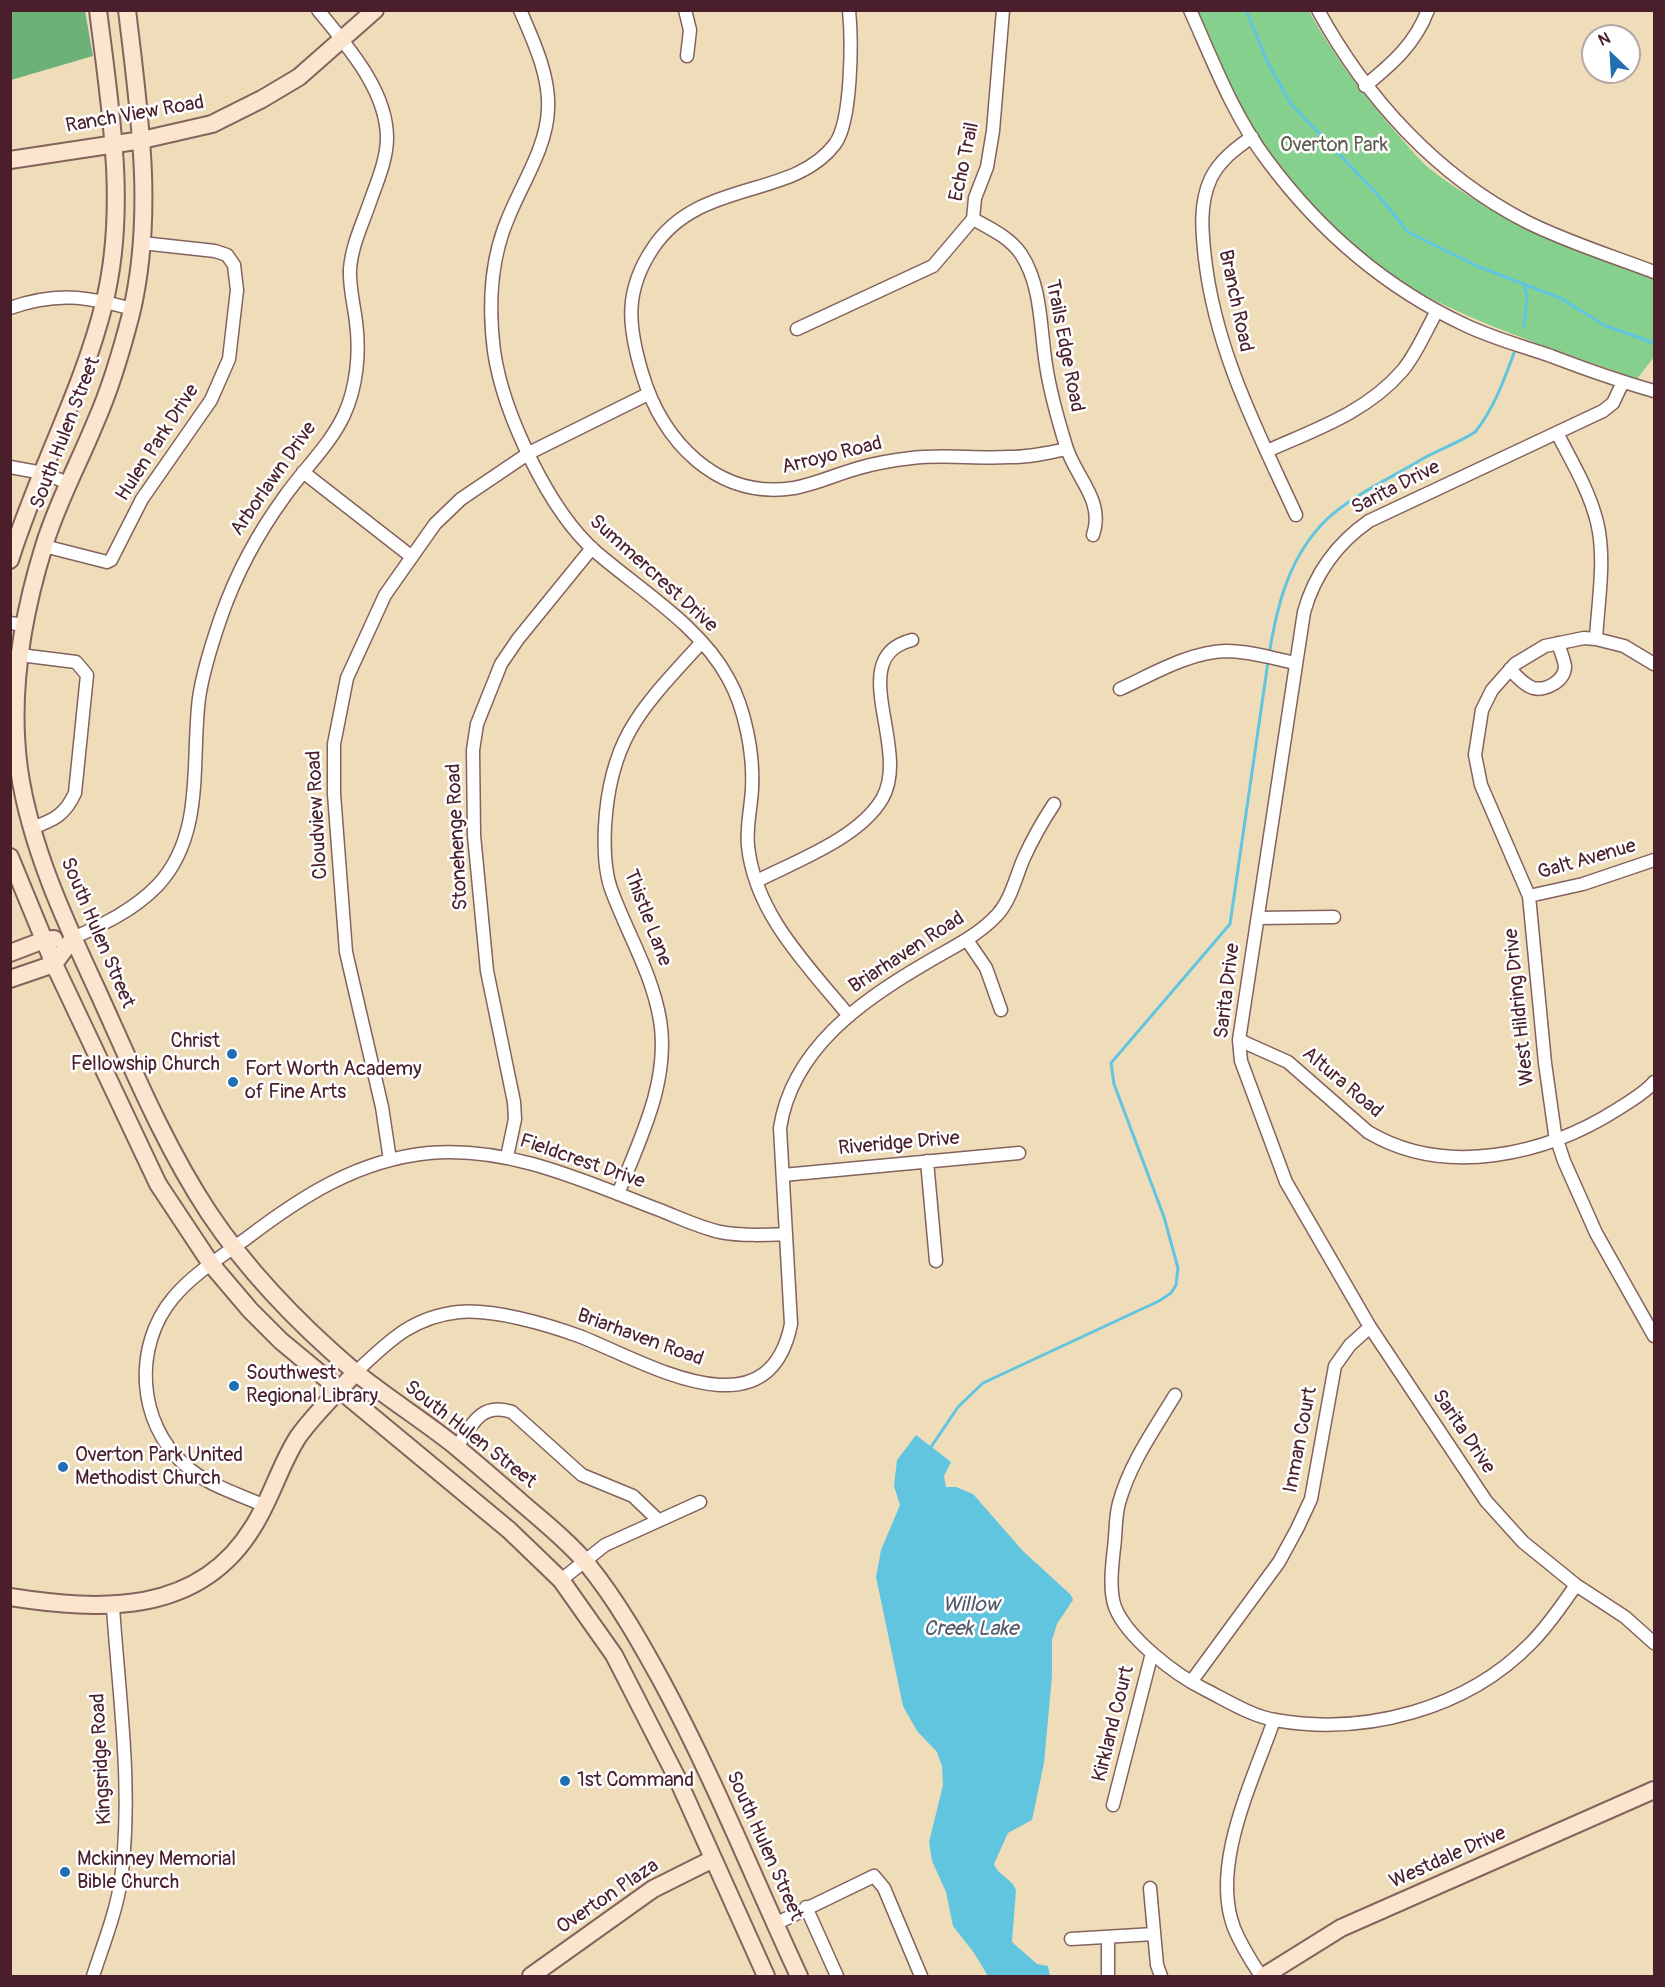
<!DOCTYPE html>
<style>
body{margin:0}
#map{position:relative;width:1665px;height:1987px;overflow:hidden;background:#efddba;font-family:Pangolin,sans-serif}
canvas{display:block}
.frame{position:absolute;inset:0;border:12px solid #4a1f2b;pointer-events:none}
.north{position:absolute;left:1581px;top:24px;width:60px;height:60px;box-sizing:border-box;background:#fff;border:2px solid #b7a5aa;border-radius:50%;rotate:335deg;font-size:16px;font-weight:700;line-height:24px;text-align:center;color:#4a1f2b}
.north::after{content:'';display:block;margin:auto;width:21px;height:27px;background:#1f6fb2;clip-path:polygon(50% 0,100% 100%,50% 72%,0 100%)}
</style>
<div id="map">
<canvas width="1665" height="1987"></canvas>
<div class="frame"></div>
<div class="north">N</div>
</div>
<script>
const ctx = document.querySelector('canvas').getContext('2d');
ctx.lineJoin = 'round';
function fill(path, color) { ctx.fillStyle = color; ctx.fill(path, 'evenodd'); }
function stroke(path, color, width, dash) { ctx.strokeStyle = color; ctx.lineWidth = width; ctx.lineCap = dash ? 'butt' : 'round'; ctx.setLineDash(dash || []); ctx.stroke(path); }
function label(font, color, halo, rows, align = 'center') {
  ctx.font = font + ' Pangolin,sans-serif'; ctx.lineWidth = 5; ctx.setLineDash([]); ctx.textBaseline = 'middle'; ctx.strokeStyle = halo; ctx.fillStyle = color; for (const [text, x, y, turn = 0] of rows) {
    ctx.save(); ctx.translate(x, y); ctx.rotate((+turn || 0) * Math.PI / 180); ctx.textAlign = isNaN(turn) ? turn : align; if (halo) ctx.strokeText(text, 0, 0); ctx.fillText(text, 0, 0); ctx.restore();
  }
}
fill(new Path2D(`
 M1197,11H1309C1334,57 1364,96 1399,136C1409,147 1419,160 1430,169C1497,221 1576,250 1654,279V357L1637,379C1572,355 1504,334 1442,304C1361,266 1291,195 1247,117C1228,83 1213,47 1197,11Z`), '#85d08d');
fill(new Path2D(`
 M11,10L85,11L93,56L11,80Z`), '#6cb278');
fill(new Path2D(`
 M916,1435L951,1462L944,1476L946,1487H956L973,1494L1023,1551L1071,1595L1073,1600L1057,1624L1052,1640V1676L1044,1763L1032,1820L1008,1833L994,1864C998,1876 1012,1878 1016,1890L1012,1942L1037,1964L1048,1966L1050,1976H988L974,1953L953,1926L946,1892L932,1861L929,1842L943,1785L942,1766L937,1752L917,1731L903,1706L876,1577L881,1550L900,1505L894,1486L897,1460Z`), '#62c5e0');
stroke(new Path2D(`
 M1246,10L1267,61L1291,104L1378,195L1408,232L1477,266L1560,298L1606,326L1654,343
 M1524,327L1527,296L1524,285
 M1269,655C1277,605 1289,556 1327,519C1354,494 1393,477 1424,458C1434,452 1471,437 1476,431C1494,408 1504,380 1514,353
 M929,1450L958,1407L983,1383L1159,1301L1171,1293L1176,1285L1178,1268L1164,1217L1114,1084L1111,1063L1230,924L1268,662`), '#62c5e0', 3);
const street = new Path2D(`
 M520,10C533,40 550,76 548,109C547,146 523,182 509,216C490,259 488,304 494,351C503,413 549,511 596,552C640,590 700,626 728,678C745,708 754,754 752,789C751,808 746,827 748,846C755,914 808,966 849,1016
 M685,10L690,30L687,56
 M849,10C852,40 852,121 835,144C793,200 699,178 653,248C624,291 628,326 642,373C662,441 717,500 794,488C816,484 837,474 859,468C876,463 894,460 912,458C944,454 976,459 1009,457C1029,457 1048,453 1067,449
 M1190,10C1213,61 1233,115 1267,160C1319,230 1386,288 1465,325C1492,338 1522,346 1551,356C1585,369 1619,381 1654,391
 M1318,10C1366,98 1437,176 1527,222C1567,242 1612,256 1654,272
 M1365,86C1393,63 1415,44 1428,10
 M1252,137C1236,148 1220,160 1211,178C1199,203 1202,232 1205,259C1216,352 1257,430 1296,515
 M973,219C991,229 1009,237 1021,254C1042,286 1040,328 1046,365C1050,392 1058,420 1066,446C1075,477 1105,500 1093,535
 M10,308C56,292 86,296 132,309
 M797,329L933,266L973,219L975,198L987,167L993,131L1003,10
 M1623,382L1613,403L1603,411L1369,521C1336,544 1315,573 1304,612L1239,1040L1241,1061L1286,1182L1370,1327L1486,1501L1523,1542L1576,1585L1625,1617L1654,1643
 M1557,433C1572,462 1589,490 1597,522C1606,558 1598,602 1596,639
 M1267,451C1314,430 1367,412 1402,371C1416,355 1426,330 1437,311
 M10,467L43,473L68,483
 M303,472L412,557
 M44,546L107,562L111,560L142,499L211,400L229,359L237,290L234,265L227,255L215,251L142,243
 M10,623L24,625
 M20,655L76,662L87,675L75,793C65,815 54,820 32,828
 M1654,664L1624,646L1596,639L1584,638L1545,646L1515,664L1492,690L1482,710L1475,755L1481,785L1529,896L1545,1063L1555,1134L1564,1161L1596,1233L1654,1336
 M1510,669C1516,676 1524,685 1533,688C1546,691 1565,681 1565,666C1564,659 1560,650 1558,643
 M1120,689C1153,674 1189,652 1226,651C1249,651 1272,658 1295,663
 M757,881C796,861 859,838 882,799C912,749 843,657 912,640
 M1529,896L1583,884L1654,860
 M1258,918L1334,917
 M73,938C104,924 134,910 158,885C205,834 191,762 199,698C203,671 212,643 221,617C236,574 258,533 285,496C304,469 330,445 344,415C357,387 360,352 356,322C354,304 349,287 350,269C352,244 363,223 371,199C378,180 387,158 387,138C387,90 347,46 318,10
 M967,940L986,968L1001,1010
 M1239,1040L1288,1062L1368,1132C1445,1178 1546,1155 1618,1109C1630,1101 1645,1093 1654,1082
 M507,1157L515,1119L514,1102L487,971L474,835L473,750L477,724L501,664L518,639L592,548
 M390,1160L382,1107L346,952L334,794V744L347,678L385,595L435,524L461,499L529,453L648,394
 M927,1161L936,1261
 M783,1175L1019,1153
 M618,1194C640,1139 670,1081 660,1020C652,973 627,933 611,889C604,869 604,846 605,826C610,736 644,706 701,643
 M356,1372C389,1341 412,1317 459,1312C494,1309 546,1324 579,1336C644,1361 768,1439 791,1324L780,1128C792,1049 862,1000 926,963C951,948 978,936 998,914C1011,899 1016,877 1023,860C1032,840 1042,822 1054,804
 M1175,1395C1154,1430 1130,1463 1119,1503C1115,1517 1116,1534 1114,1548C1112,1566 1109,1590 1115,1607C1127,1638 1176,1675 1204,1689C1226,1700 1251,1716 1275,1720C1365,1736 1467,1709 1531,1643C1549,1625 1562,1605 1576,1585
 M457,1447C472,1424 481,1402 512,1412L582,1475L633,1496L658,1520
 M265,1506C239,1494 206,1485 185,1465C137,1423 133,1346 173,1298C193,1274 222,1256 247,1238C302,1196 358,1160 429,1153C510,1146 584,1181 657,1209C678,1217 698,1227 720,1232C742,1236 764,1235 786,1234
 M561,1580L605,1545L700,1502
 M1191,1682L1279,1562L1297,1529L1311,1499L1335,1366L1350,1345L1370,1327
 M1113,1805L1152,1653
 M1150,1888L1157,1965L1161,1976
 M806,1907L837,1976
 M775,1924L874,1876L884,1888L921,1976
 M1108,1937V1976
 M1071,1939L1154,1934
 M93,1976C103,1945 116,1913 121,1880C133,1789 119,1698 113,1607
 M1261,1976C1251,1961 1241,1945 1234,1928C1210,1865 1253,1781 1274,1720`);
const secondary = new Path2D(`
 M127,10C139,111 155,213 131,314C122,349 111,387 96,421C79,463 57,503 44,546C22,617 9,695 19,769C30,846 65,921 98,992C132,1067 164,1145 209,1213C249,1273 300,1325 354,1371C386,1397 421,1419 454,1445C477,1464 500,1484 523,1504C545,1523 570,1543 588,1565C617,1601 639,1640 661,1680C713,1776 753,1877 799,1976
 M10,160L142,140L212,124L262,99L299,77L375,10
 M10,560C37,473 82,392 104,304C128,208 110,107 98,10
 M10,857L54,964L158,1184L211,1264L250,1310L281,1341L509,1530L561,1580L614,1655L677,1778L766,1976
 M10,953L44,940L54,939
 M10,979L54,964L73,938
 M10,1597C100,1611 199,1616 253,1527C271,1499 280,1465 298,1437C315,1413 336,1394 356,1372
 M531,1976L653,1889L713,1859
 M1264,1976L1341,1928L1654,1790`);
stroke(street, '#84625d', 15);
stroke(secondary, '#84625d', 20);
stroke(street, '#fff', 12);
stroke(secondary, '#fce5cf', 16);
for (const [x, y, r, color] of [
 [232,1054,6,"#1f6fb2"],
 [233,1082,6,"#1f6fb2"],
 [234,1386,6,"#1f6fb2"],
 [63,1467,6,"#1f6fb2"],
 [565,1781,6,"#1f6fb2"],
 [65,1872,6,"#1f6fb2"]
]) { const dot = new Path2D(); dot.arc(x, y, r, 0, 2 * Math.PI); ctx.fillStyle = color; ctx.fill(dot); stroke(dot, '#fff', 2); }
label('20px', '#4a1f2b', '#fff', [
 ["Ranch View Road",135,115,-10],
 ["Echo Trail",965,162,-78],
 ["Branch Road",1235,301,78],
 ["Trails Edge Road",1064,346,79],
 ["South Hulen Street",66,433,-69],
 ["Hulen Park Drive",158,443,-57],
 ["Arroyo Road",832,456,-14],
 ["Arborlawn Drive",274,479,-55],
 ["Sarita Drive",1396,488,-27],
 ["Summercrest Drive",653,574,42],
 ["Cloudview Road",318,815,-93],
 ["Stonehenge Road",458,837,-93],
 ["Galt Avenue",1587,860,-16],
 ["Thistle Lane",647,918,69],
 ["South Hulen Street",97,933,67],
 ["Briarhaven Road",907,953,-33],
 ["Sarita Drive",1228,991,-83],
 ["West Hildring Drive",1520,1007,-96],
 ["Altura Road",1342,1083,40],
 ["Riveridge Drive",899,1144,-5],
 ["Fieldcrest Drive",582,1162,19],
 ["Briarhaven Road",640,1338,20],
 ["Sarita Drive",1463,1432,56],
 ["South Hulen Street",470,1435,38],
 ["Inman Court",1301,1440,-79],
 ["Kirkland Court",1114,1724,-76],
 ["Kingsridge Road",102,1759,-93],
 ["South Hulen Street",764,1846,66],
 ["Westdale Drive",1448,1858,-24],
 ["Overton Plaza",608,1897,-34]
]);
label('20px', '#5f5d4d', '#fff', [
 ["Overton Park",1334,146]
]);
label('20px', '#4a1f2b', '#fff', [
 ["Christ",220,1042,"right"],
 ["Fellowship Church",220,1065,"right"],
 ["Fort Worth Academy",245,1070],
 ["of Fine Arts",245,1093],
 ["Southwest",246,1374],
 ["Regional Library",246,1397],
 ["Overton Park United",75,1456],
 ["Methodist Church",75,1479],
 ["1st Command",577,1781],
 ["Mckinney Memorial",77,1860],
 ["Bible Church",77,1883]
], 'left');
label('italic 21px', '#52596a', '#fff', [
 ["Willow",971,1606],
 ["Creek Lake",971,1630]
]);
</script>
